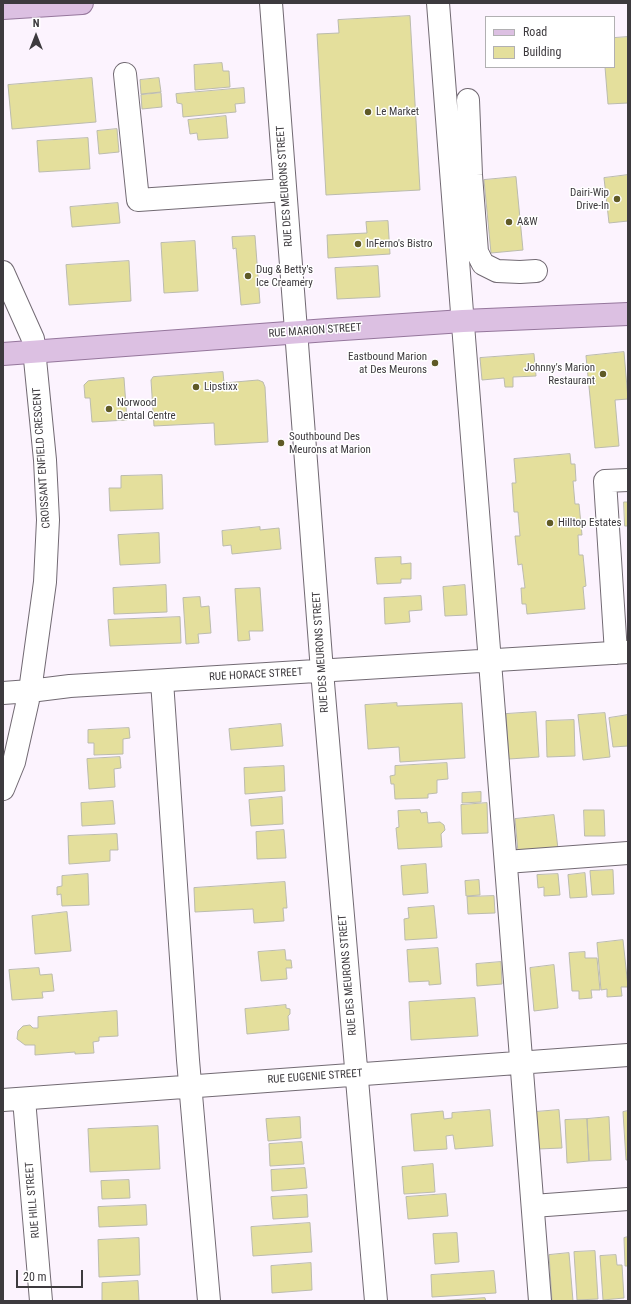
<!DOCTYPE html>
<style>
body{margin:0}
#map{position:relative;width:631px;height:1304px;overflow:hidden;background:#fcf3fe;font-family:"Roboto Condensed",sans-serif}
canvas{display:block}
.frame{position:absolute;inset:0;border:4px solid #3d3a3e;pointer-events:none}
.legend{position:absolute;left:485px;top:16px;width:130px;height:52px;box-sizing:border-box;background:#fff;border:1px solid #b1b0b2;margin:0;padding:5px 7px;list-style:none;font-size:12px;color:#3d3a3e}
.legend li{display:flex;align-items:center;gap:8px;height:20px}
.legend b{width:20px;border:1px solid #b1b0b2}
.north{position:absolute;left:16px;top:16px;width:40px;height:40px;-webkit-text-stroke:3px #fff;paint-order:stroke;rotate:0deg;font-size:11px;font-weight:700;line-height:16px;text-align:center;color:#3d3a3e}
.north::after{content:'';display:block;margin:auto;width:14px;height:18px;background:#3d3a3e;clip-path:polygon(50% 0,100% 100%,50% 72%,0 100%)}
.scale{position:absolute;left:16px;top:1270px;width:67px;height:18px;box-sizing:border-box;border:2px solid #3d3a3e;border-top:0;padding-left:5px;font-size:12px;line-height:14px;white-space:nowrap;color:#3d3a3e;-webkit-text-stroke:3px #fff;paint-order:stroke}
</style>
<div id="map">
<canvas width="631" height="1304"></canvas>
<div class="frame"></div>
<ul class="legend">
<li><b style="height:5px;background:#dcc0e2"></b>Road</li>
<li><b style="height:11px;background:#e4df9c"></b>Building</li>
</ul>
<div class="north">N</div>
<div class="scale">20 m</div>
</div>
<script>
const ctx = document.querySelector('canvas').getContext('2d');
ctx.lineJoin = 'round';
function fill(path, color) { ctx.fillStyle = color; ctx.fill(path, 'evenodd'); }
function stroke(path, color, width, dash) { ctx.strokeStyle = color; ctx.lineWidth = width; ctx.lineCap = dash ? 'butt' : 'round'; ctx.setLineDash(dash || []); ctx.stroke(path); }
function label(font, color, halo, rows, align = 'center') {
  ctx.font = font + ' "Roboto Condensed",sans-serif'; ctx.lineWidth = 3; ctx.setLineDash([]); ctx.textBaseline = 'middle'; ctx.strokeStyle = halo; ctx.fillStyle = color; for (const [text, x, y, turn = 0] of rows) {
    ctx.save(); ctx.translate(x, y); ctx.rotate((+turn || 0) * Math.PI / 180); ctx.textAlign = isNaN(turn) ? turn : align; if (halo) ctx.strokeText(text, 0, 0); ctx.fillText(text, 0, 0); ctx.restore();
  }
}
const building = new Path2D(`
 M410,16L420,190L326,195L317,34L339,33L338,20Z
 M628,37V103L608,104L605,67H614V38Z
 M222,63L223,71H229L230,87L195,90L194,65Z
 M92,78L96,122L12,129L8,85Z
 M159,78L161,92L141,94L140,80Z
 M244,88L245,103L235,104L236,112L183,117L182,104L177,103L176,94Z
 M161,93L162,107L142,109L141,95Z
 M226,116L228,138L198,140L197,133L190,134L188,120Z
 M117,129L119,152L99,154L97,131Z
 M88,138L90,169L39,172L37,141Z
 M628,175V221L609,223L604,178Z
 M516,177L523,250L491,253L484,180Z
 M118,203L120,223L72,227L70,207Z
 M388,221L390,254L328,258L327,235L367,233L366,222Z
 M255,236L260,303L241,305L236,248L233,249L232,237Z
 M195,241L198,291L164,293L161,243Z
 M129,261L131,301L69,305L66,265Z
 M378,266L380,297L337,299L335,268Z
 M624,352L628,399L615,400L619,446L595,448L586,356Z
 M534,354L536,376L513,377V387H505L504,378L482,380L480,358Z
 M223,372L224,383L258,380L263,382L265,387L268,442L215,445L214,423L154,426L151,380L153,377Z
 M124,378L127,420L92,422L90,398H85L84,385L88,381Z
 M570,454L571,464H575L576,481H573L575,504H579L582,535H578L579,555H583L586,586L583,587L585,609L527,614L526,604H522L521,588H525L522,564L518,565L515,536H520L518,512H514L512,483H516L514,459Z
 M162,475L163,509L110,511L109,488H121V476Z
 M624,502H628V526H625Z
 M260,527V530L279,528L281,549L232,554L231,545L223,546L222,531Z
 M159,533L160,563L120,565L118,535Z
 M401,557V564L411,563V579H401V583L377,584L375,558Z
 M166,585L167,612L114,614L113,588Z
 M465,585L467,615L445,616L443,587Z
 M260,588L263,631H249L250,640L238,641L235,589Z
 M421,596L422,610L409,611L410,622L385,624L384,598Z
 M200,597L201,607L209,606L211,633L198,634L199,643L186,644L183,598Z
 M180,617L181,643L110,646L108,620Z
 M397,703V706L462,703L465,758L400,762L399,747L368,749L365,705Z
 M536,712L539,757L509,759L506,714Z
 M605,713L610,757L583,760L578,715Z
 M628,715V746L613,747L609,718Z
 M574,720L575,756L547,757L546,721Z
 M281,724L283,746L231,750L229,729Z
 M129,728L130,738L123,739V754L94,755V743H88V730Z
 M120,757L121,768L114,769L115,787L89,789L87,759Z
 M447,763L448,779L437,780V793L428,794V798L395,799L394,784H391L390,776L395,775V766Z
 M284,766L285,791L245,794L244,768Z
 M481,792V802L462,803V793Z
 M282,797L283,824L251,826L249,800Z
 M113,801L115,824L82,826L81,803Z
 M487,803L488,833L462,834L461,805Z
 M420,810L421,813L427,812L428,823L440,822L444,825L445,830L441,834L442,847L398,849L396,828L399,827L398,811Z
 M584,810H604L605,836H585Z
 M554,815L558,849L518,852L515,819Z
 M284,830L286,858L257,859L256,832Z
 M117,834L118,850H110V861L69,864L68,836Z
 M426,864L428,893L403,895L401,866Z
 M613,870L614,894L592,895L590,871Z
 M585,873L587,897L570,898L568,875Z
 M88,874L89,905L62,906L61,894L57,895V887L62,886V876Z
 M558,874L560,895L544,896V887L538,888L537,875Z
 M479,880L480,895L466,896L465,881Z
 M285,882L287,908H283L284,921L254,923L253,909L195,912L194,888Z
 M494,896L495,913L468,914L467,897Z
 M434,906L437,938L405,940L404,919L409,918L408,908Z
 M67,912L71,951L35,954L32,916Z
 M623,940L628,987H621L622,996L607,997V989L601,990L597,943Z
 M438,948L441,984L429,985V981L409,982L407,950Z
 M285,950L286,960H291L292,968H286L287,979L261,981L258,952Z
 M585,952V958H597L600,990H591L592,998L579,999V991H572L569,953Z
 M501,962L502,984L477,986L476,964Z
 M554,965L558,1008L534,1011L530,968Z
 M39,968L40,975L52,974L54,991L42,992L43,998L12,1000L9,970Z
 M475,998L478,1036L411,1040L409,1002Z
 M286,1005V1008L290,1009V1014L288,1016L289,1030L247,1034L245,1009Z
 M117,1011L118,1036L99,1037V1041L93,1042L94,1053L75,1054V1052L35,1055V1045H25L17,1039L18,1031L23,1026L30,1025L33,1028H38V1017Z
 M490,1110L493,1146L455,1149L453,1135L446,1136L447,1149L414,1151L411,1114L443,1111L444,1119L452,1118V1113Z
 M559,1110L562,1148L538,1149L535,1112Z
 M628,1111V1160H626L623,1112Z
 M300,1117L301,1138L268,1141L266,1119Z
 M609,1117L611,1160L589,1161L587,1119Z
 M587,1119L589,1161L567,1163L565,1120Z
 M158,1126L160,1169L90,1172L88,1129Z
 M302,1142L304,1164L270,1166L269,1144Z
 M433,1164L435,1192L404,1194L402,1167Z
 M305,1168L307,1188L272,1191L271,1170Z
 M129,1180L130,1198L102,1199L101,1181Z
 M446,1194L448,1216L408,1219L406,1197Z
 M307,1195L308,1217L273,1219L271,1197Z
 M146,1205L147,1225L99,1227L98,1207Z
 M310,1223L312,1252L253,1256L251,1227Z
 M457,1233L459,1262L435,1264L433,1234Z
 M628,1237V1266H625L624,1238Z
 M139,1238L140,1275L99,1277L98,1240Z
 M595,1251L598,1299L577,1300L574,1252Z
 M569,1253L573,1301H552L549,1255Z
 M616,1255L617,1265H622L624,1298L603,1300L600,1256Z
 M311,1263L312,1290L272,1293L271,1266Z
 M494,1271L496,1293L432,1297L431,1275Z
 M138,1281L139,1301H102V1283Z
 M485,1298L486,1301H437Z`);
fill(building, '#e4df9c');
stroke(building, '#bbbbae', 1);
const minor = new Path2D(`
 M271,3L322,671L376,1301
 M438,3C454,223 473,442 490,662C507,875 523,1088 540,1301
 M125,74L138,200L285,190
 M468,100L471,175L477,252L483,264L497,271L520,272L536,271
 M3,272L33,339L45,460L48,520L45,582L30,691L14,762L3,789
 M616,653L605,481L628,480
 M162,681L188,1060L209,1301
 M3,693L30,691L70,686L628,652
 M506,862L628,853
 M24,1099L41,1301
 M3,1100L628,1055
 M533,1206L628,1199`);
const major = new Path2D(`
 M3,8L82,3
 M3,354L328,330L463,321L628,314`);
stroke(minor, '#726a73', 24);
stroke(major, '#95769c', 24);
stroke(minor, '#fff', 22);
stroke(major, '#dcc0e2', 22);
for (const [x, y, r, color] of [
 [368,112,4,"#5f5a26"],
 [617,199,4,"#5f5a26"],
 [509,222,4,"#5f5a26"],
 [358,244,4,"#5f5a26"],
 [248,276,4,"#5f5a26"],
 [435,363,4,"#5f5a26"],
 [603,374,4,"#5f5a26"],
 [196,387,4,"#5f5a26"],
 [109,409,4,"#5f5a26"],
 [281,443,4,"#5f5a26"],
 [550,523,4,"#5f5a26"]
]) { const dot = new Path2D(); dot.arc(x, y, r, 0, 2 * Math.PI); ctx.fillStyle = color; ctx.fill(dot); stroke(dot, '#fff', 1.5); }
label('11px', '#3d3a3e', '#fff', [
 ["Le Market",376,112],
 ["Dairi-Wip",609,193,"right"],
 ["Drive-In",609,206,"right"],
 ["A&W",517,222],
 ["InFerno's Bistro",366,244],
 ["Dug & Betty's",256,270],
 ["Ice Creamery",256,283],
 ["Eastbound Marion",427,357,"right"],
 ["at Des Meurons",427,370,"right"],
 ["Johnny's Marion",595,368,"right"],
 ["Restaurant",595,381,"right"],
 ["Lipstixx",204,387],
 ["Norwood",117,403],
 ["Dental Centre",117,416],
 ["Southbound Des",289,437],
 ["Meurons at Marion",289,450],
 ["Hilltop Estates",558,523]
], 'left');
label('11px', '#3d3a3e', '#fff', [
 ["RUE DES MEURONS STREET",285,186,-94],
 ["RUE MARION STREET",315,331,-4],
 ["CROISSANT ENFIELD CRESCENT",42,458,-94],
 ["RUE DES MEURONS STREET",321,652,-94],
 ["RUE HORACE STREET",256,675,-3],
 ["RUE DES MEURONS STREET",348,975,-95],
 ["RUE EUGENIE STREET",315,1077,-4],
 ["RUE HILL STREET",33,1200,-95]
]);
</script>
